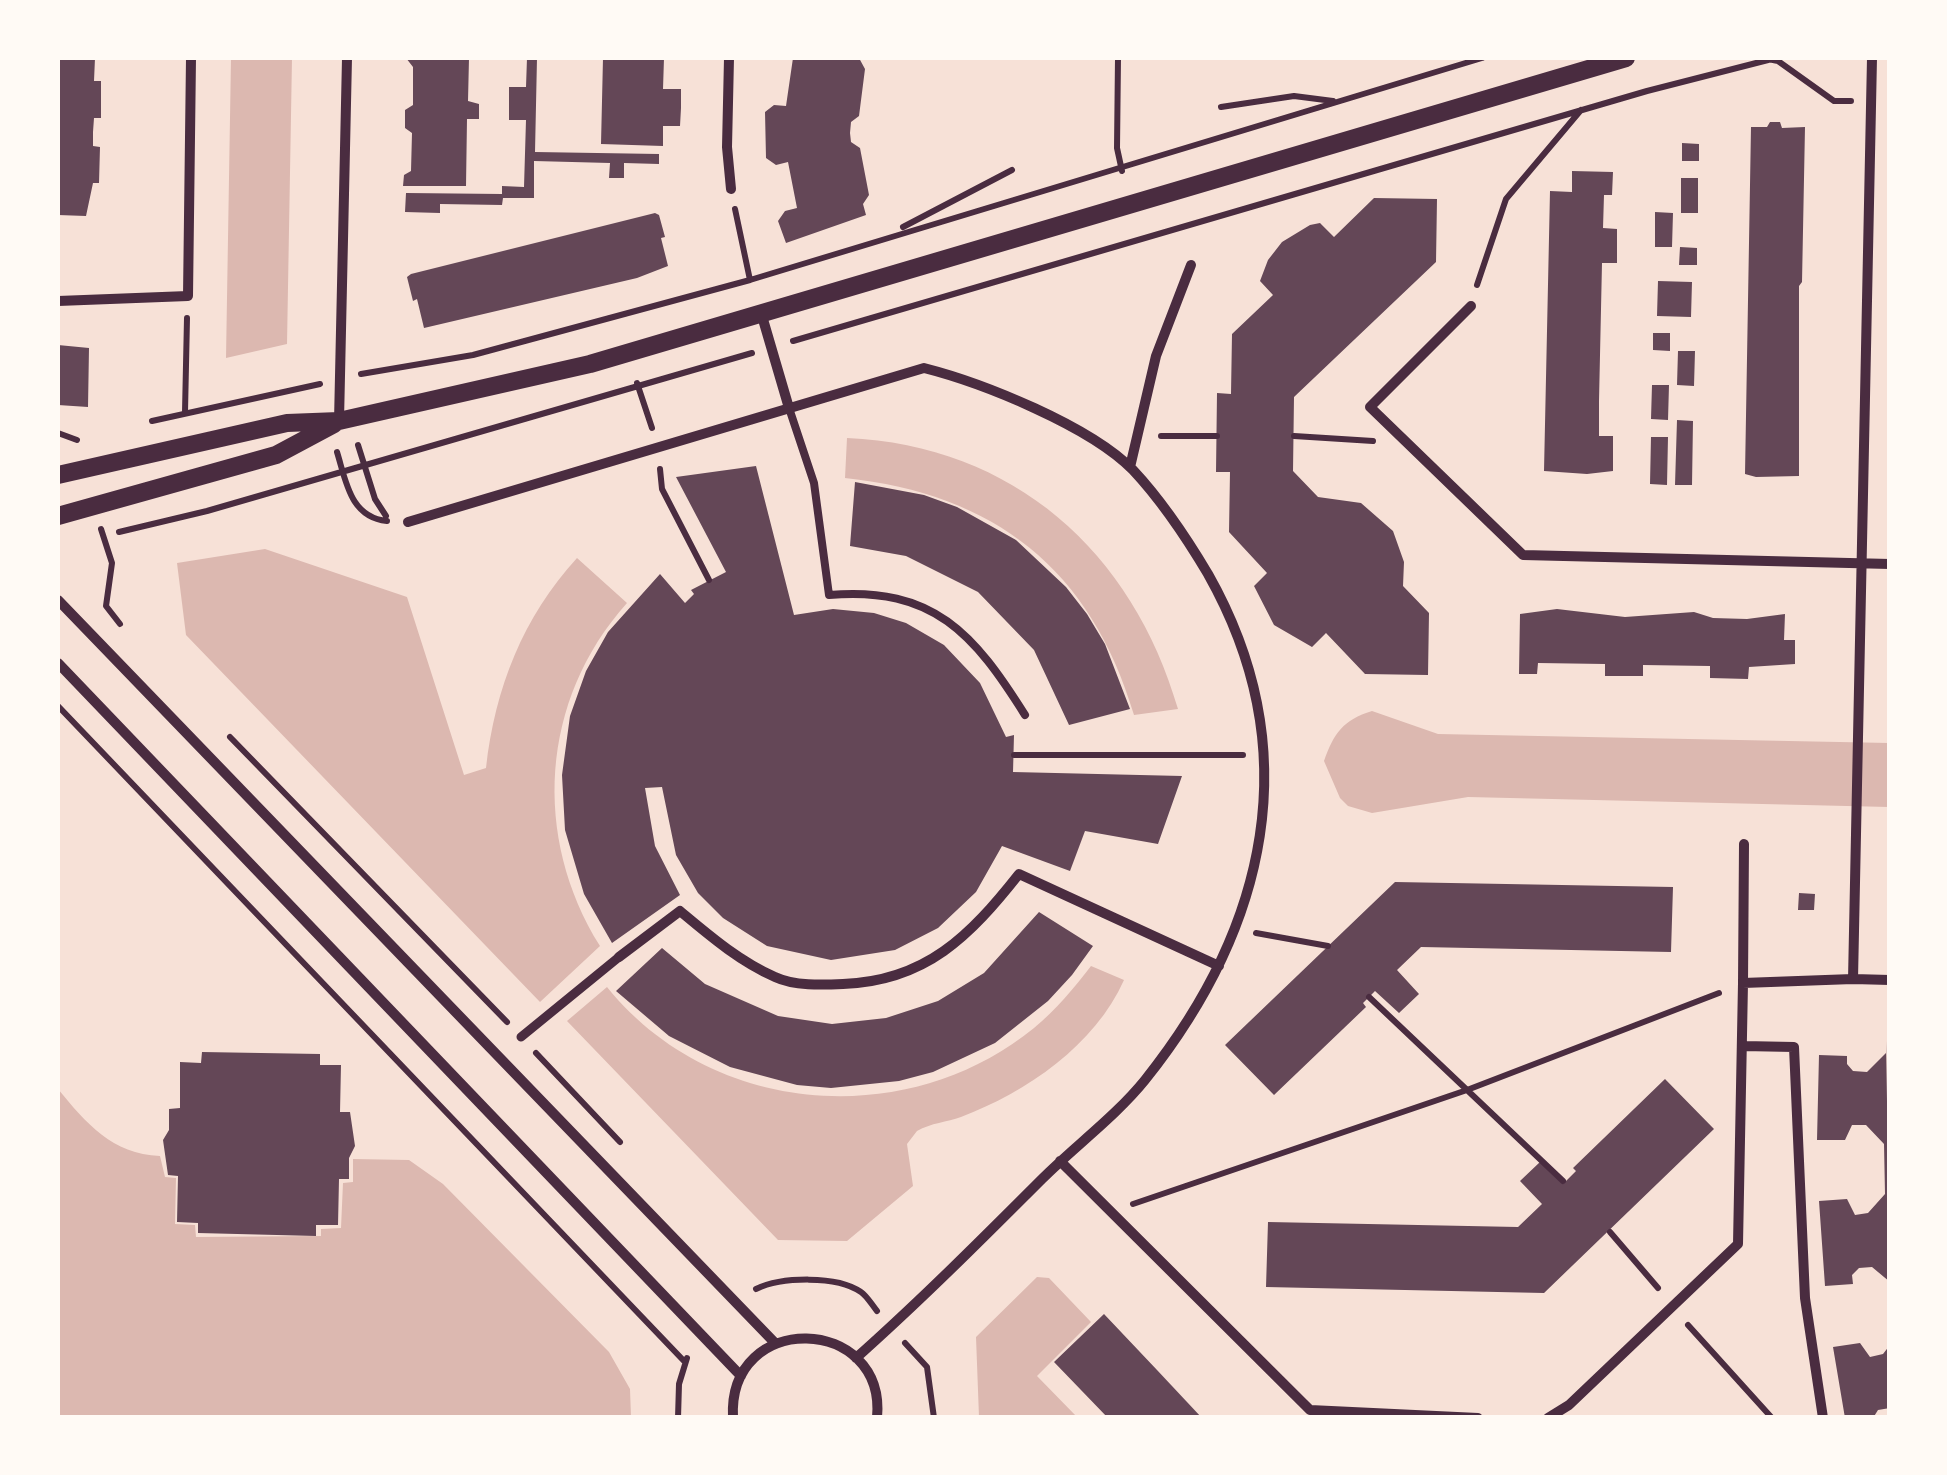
<!DOCTYPE html>
<style>
body{margin:0}
#map{position:relative;width:1947px;height:1475px;overflow:hidden;background:#f7e1d7;font-family:Quicksand,sans-serif}
canvas{display:block}
.frame{position:absolute;inset:0;border:60px solid #fffaf5;pointer-events:none}
</style>
<div id="map">
<canvas width="1947" height="1475"></canvas>
<div class="frame"></div>
</div>
<script>
const ctx = document.querySelector('canvas').getContext('2d');
ctx.lineJoin = 'round';
function fill(path, color) { ctx.fillStyle = color; ctx.fill(path, 'evenodd'); }
function stroke(path, color, width, dash) { ctx.strokeStyle = color; ctx.lineWidth = width; ctx.lineCap = dash ? 'butt' : 'round'; ctx.setLineDash(dash || []); ctx.stroke(path); }
fill(new Path2D(`
 M231,58H292L287,344L226,358Z
 M847,438C1013,445 1133,552 1178,709L1134,715C1091,569 995,494 845,478Z
 M265,549L407,597L464,775L486,768C495,688 523,617 577,558L627,603C540,700 532,837 600,946L540,1002L186,635L177,563Z
 M1372,711L1438,734L1889,743V807L1468,797L1372,813L1348,806L1340,798L1324,761C1334,733 1343,720 1372,711Z
 M1091,966L1124,980C1095,1045 1027,1092 961,1117C947,1122 931,1123 917,1131L907,1144L913,1186L847,1241L778,1240L567,1021L607,987C711,1116 906,1132 1034,1028C1056,1010 1074,988 1091,966Z
 M58,1089C86,1123 112,1154 160,1156L165,1177L176,1178L175,1224L195,1225L196,1237L321,1236V1229L341,1228L343,1183L353,1182V1159L409,1160L443,1184L609,1352L630,1389L631,1417H58Z
 M1037,1277L1049,1278L1091,1322L1037,1376L1077,1417H979L976,1337Z`), '#dcb8b0');
fill(new Path2D(`
 M58,58H95L94,81H101V118H94L93,132V146L100,147L99,183H93L86,216L58,215Z
 M406,58H469L468,101L479,104V119H467L466,186H403L404,175L411,171L412,133L405,128V110L413,105V67Z
 M527,58H537L535,152L659,154V164L624,163V178H609L610,163L534,161V198H503L502,205L440,204V213L405,212L406,193L502,194V186L524,187L526,120H509V87H526Z
 M603,58H664L663,89H681V108L680,126H663V146L601,144Z
 M793,58H859L865,69L859,116L851,122L850,133L851,142L860,148L869,195L863,204L866,215L786,243L778,221L785,211L797,208L788,162L776,165L766,158L765,112L774,105L786,106Z
 M1770,122H1780L1782,128L1805,127L1802,282L1799,286V476L1756,477L1745,474L1751,127H1767Z
 M1682,143L1699,144V161H1682Z
 M1572,171L1613,172L1612,195H1604L1603,228L1617,229V263H1602L1599,401V436H1613V471L1587,474L1544,471L1550,191L1572,192Z
 M1681,178H1698V213H1681Z
 M1374,198L1437,199L1436,262L1294,397L1293,471L1318,497L1361,503L1393,531L1404,562L1403,586L1429,613L1428,675L1365,674L1326,633L1312,647L1274,625L1254,586L1267,573L1229,532L1230,472H1216L1217,393L1231,394L1232,334L1273,295L1260,281L1268,260L1282,242L1310,225L1320,223L1334,237Z
 M1655,212L1673,213L1672,247H1655Z
 M655,213L659,215L665,237L661,238L668,266L637,278L424,328L417,299L413,301L407,277L411,274Z
 M1680,247L1697,248V265H1679Z
 M1658,281L1692,282L1691,317L1657,316Z
 M1653,333H1670V351L1653,350Z
 M58,345L89,348L88,407L58,405Z
 M1678,351H1695L1694,386L1677,385Z
 M1652,385H1669L1668,420L1651,419Z
 M1677,420L1693,421L1692,485H1675Z
 M1651,437H1668L1667,485L1650,484Z
 M756,466L794,615L833,609L874,613L906,623L944,645L980,683L1006,737L1014,735L1013,772L1182,776L1158,844L1085,831L1070,871L1002,846L976,892L938,928L895,950L831,960L767,946L723,918L698,893L676,855L662,787L645,788L655,846L680,895L612,943L584,894L565,830L562,775L570,716L586,671L608,632L660,574L685,603L694,594L691,590L726,572L676,477Z
 M855,482L924,495L957,507L1016,540L1066,587L1087,614L1105,644L1130,709L1069,725L1034,650L978,592L906,556L850,546Z
 M1557,609L1625,617L1694,612L1713,618L1747,619L1785,614L1784,640H1795V664L1749,667L1748,679L1710,678V666L1643,665V676H1605V664L1538,663L1537,674H1519L1520,614Z
 M1395,882L1673,887L1671,952L1421,947L1397,970L1419,994L1399,1013L1375,991L1363,1003L1366,1007L1274,1095L1225,1045Z
 M1799,893L1815,894L1814,910H1798Z
 M1039,912L1093,946L1072,975L1048,1001L995,1043L933,1072L899,1081L831,1088L797,1085L730,1067L669,1036L616,991L662,948L705,984L778,1016L832,1024L886,1018L938,1001L984,973Z
 M1886,1041L1890,1282L1872,1267L1859,1268L1852,1275L1853,1284L1825,1286L1819,1201L1847,1199L1855,1215L1868,1213L1885,1194L1884,1144L1866,1125H1852L1845,1140H1817L1819,1055L1847,1056V1064L1853,1071L1867,1072L1886,1053Z
 M202,1052L320,1054V1065H341L340,1112H350L355,1146L349,1158V1179H339L338,1225H316V1236L198,1233V1223L177,1222L178,1176L168,1175L163,1140L169,1130V1109L180,1108V1062L201,1063Z
 M1665,1079L1714,1129L1544,1293L1266,1287L1268,1222L1518,1227L1542,1204L1520,1181L1540,1162L1563,1184L1576,1171L1573,1168Z
 M1104,1314L1157,1370L1202,1418H1108L1054,1362Z
 M1860,1343L1870,1357L1883,1354L1890,1345V1408L1878,1410L1873,1418H1845L1833,1347Z`), '#644757');
stroke(new Path2D(`
 M1118,58L1117,148L1122,171
 M1768,59L1778,61L1834,101H1851
 M1221,107L1294,96L1333,101
 M735,209L750,280
 M903,227L1012,170
 M1477,285L1506,199L1581,110
 M793,341L1647,91L1768,60
 M361,374L473,355L750,280L1482,58
 M637,383L652,428
 M185,412L187,318
 M152,421L320,384
 M58,433L77,440
 M1161,436H1217
 M1294,436L1373,441
 M358,445L375,499L386,516
 M337,452C346,481 350,517 387,521
 M660,469L662,489L709,580
 M101,529L112,563L106,606L120,624
 M119,532L207,511L752,353
 M58,706L684,1361
 M230,737L507,1022
 M1014,755H1243
 M1256,933L1328,946
 M1369,997L1563,1181
 M536,1053L620,1142
 M1133,1204L1467,1090L1719,993
 M1610,1232L1658,1288
 M756,1289C781,1277 837,1275 861,1292C867,1296 872,1305 877,1311
 M1688,1325L1772,1418
 M905,1343L927,1367L934,1418
 M678,1418L679,1384L687,1358`), '#4a2c40', 6);
stroke(new Path2D(`
 M789,408L814,483L829,595C934,586 974,634 1025,715`), '#4a2c40', 8);
stroke(new Path2D(`
 M521,1037L619,957`), '#4a2c40', 9);
stroke(new Path2D(`
 M729,58L727,147L731,189
 M1872,58L1853,979L1890,980
 M58,301L188,296L191,58
 M1471,306L1370,407L1523,555L1890,564
 M762,316L789,408
 M339,421L347,58
 M1130,467L1156,356L1191,265
 M408,522L924,368C983,383 1090,426 1133,470C1163,502 1186,537 1208,574C1308,751 1267,927 1145,1080C1116,1116 1075,1146 1042,1179C981,1240 920,1301 856,1358
 M58,600L775,1343
 M58,663L741,1376
 M619,957L680,911C710,936 739,961 775,977C794,986 822,985 843,984C926,981 970,936 1019,874L1219,966
 M1743,983L1744,844
 M1743,1046L1794,1047L1805,1298L1823,1418
 M1060,1161L1310,1410L1478,1418
 M733,1418C727,1309 887,1315 877,1418
 M1548,1418L1569,1405L1738,1244L1743,983L1853,979`), '#4a2c40', 10);
stroke(new Path2D(`
 M58,475L287,423L339,421L590,364L1626,58
 M58,516L276,455L334,424`), '#4a2c40', 18);
</script>
